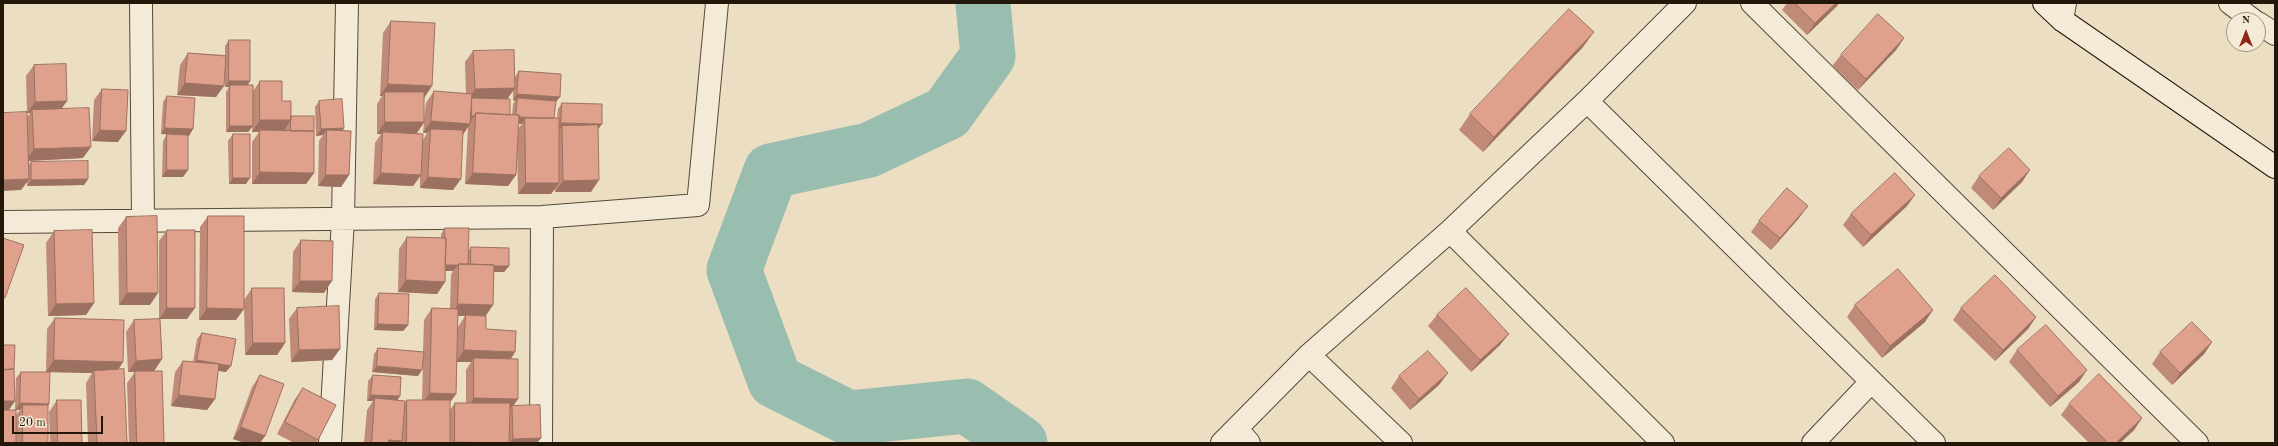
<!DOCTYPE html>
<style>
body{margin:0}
#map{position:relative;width:2278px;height:446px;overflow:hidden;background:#ecdec2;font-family:"Old Standard TT",serif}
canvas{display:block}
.frame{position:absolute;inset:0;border:4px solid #23170a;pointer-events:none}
.north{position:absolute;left:2226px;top:12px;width:40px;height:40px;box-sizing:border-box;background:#f3ead7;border:1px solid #a09685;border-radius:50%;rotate:0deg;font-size:11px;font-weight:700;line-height:16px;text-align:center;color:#23170a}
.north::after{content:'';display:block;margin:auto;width:14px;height:18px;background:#8f2418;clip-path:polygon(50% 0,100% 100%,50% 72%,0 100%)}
.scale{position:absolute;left:12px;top:416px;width:91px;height:18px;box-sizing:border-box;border:2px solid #23170a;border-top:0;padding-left:5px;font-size:12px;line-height:14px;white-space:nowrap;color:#23170a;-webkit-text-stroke:3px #f3ead7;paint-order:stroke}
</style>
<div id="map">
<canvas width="2278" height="446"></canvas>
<div class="frame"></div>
<div class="north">N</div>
<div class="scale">20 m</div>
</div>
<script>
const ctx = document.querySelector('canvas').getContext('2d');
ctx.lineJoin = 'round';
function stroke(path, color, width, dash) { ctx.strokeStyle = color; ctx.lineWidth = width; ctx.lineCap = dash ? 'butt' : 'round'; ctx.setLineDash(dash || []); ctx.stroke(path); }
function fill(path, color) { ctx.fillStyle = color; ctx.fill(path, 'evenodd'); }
stroke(new Path2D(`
 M983,3L988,56L947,113L869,150L771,171L734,270L775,381L849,418L967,406L1020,443`), '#99bdae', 55);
const street = new Path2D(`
 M141,3L143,220
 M1752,3L2197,443
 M2230,3L2253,20
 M2062,20L2065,3
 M2258,23L2275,34
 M1587,101L1934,443
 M3,222L542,217L698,205L717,3
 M1450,231L1663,443
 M1309,355L1401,443
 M1237,429L1249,443
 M330,443L343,219L347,3
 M541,443L542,217
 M1222,443L1309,355L1450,231L1587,101L1685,3
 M1813,443L1870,383`);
const secondary = new Path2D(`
 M2044,3L2062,20L2275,167`);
stroke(street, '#554938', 24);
stroke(secondary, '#23170a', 24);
stroke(street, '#f3ead7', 22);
stroke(secondary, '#f3ead7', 22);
fill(new Path2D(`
 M1787,3H1839L1837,6L1807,35L1782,10Z
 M391,21L432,86L424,97V120L426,103L434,91L466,94L465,62L473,51L515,77L519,71L560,97L555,103L554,118H557L558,109L562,103L598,130L591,192H555V189L551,194H518L517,143L516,175L508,186L465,184L468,127L463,134L453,190L420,188V176L413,186L373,184L375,143L381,134H377V104L382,96H380L383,33ZM513,91V100L515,101L513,104L512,115H510L508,98ZM424,123L423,133H427L423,140L417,133ZM518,123L522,124L518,129Z
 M1904,38L1896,50L1858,90L1832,66L1841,55Z
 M229,40L250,81L247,85L253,91L260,81L282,101L291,116L314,132V173L306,184H252V142L259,132H252V127L248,132H226V92L229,87H225V75L216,97L177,95L180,65L188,53L225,55V46Z
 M1583,47L1483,152L1459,130L1470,114Z
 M34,65L67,101L61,109L83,158L28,161V166L31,162L88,179L84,185L27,186V182L21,190L27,118L30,113H27L26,76Z
 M102,89L118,142L92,141L94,100Z
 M167,96L189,136H188L183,177H162L163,141L167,134H161L163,102Z
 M319,101L344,128L343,130L349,175L341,187L318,186L319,141L323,135L316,136L315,107Z
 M233,134L246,184H229L228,141Z
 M1979,176L2022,182L1993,210L1971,188Z
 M1907,206L1863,247L1843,225L1851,214Z
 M208,216L236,320H199L200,227Z
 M126,217L150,305H119L118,228Z
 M1799,218L1771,250L1751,232L1759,221Z
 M445,228L468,251L471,247L509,266L504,272H494L485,316L486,329L515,352L511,359L518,399L513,406L541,438L537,443H364L367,410L373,401H367L368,381L373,375L398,400L405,403L407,400H422L423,364L418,376L372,372L374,354L378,348L423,352L424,320L432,308L450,309L451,275L453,271H445V282L437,294L398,292L399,249L407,237L441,238V234ZM458,316H465L458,327L457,343ZM457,362H471L466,370V403H455L450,410V402L456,394Z
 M167,230L187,319H160L162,359L154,371L164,443H129L127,383L135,372H128L126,332L134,320L159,319V241Z
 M54,231L94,303L86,315L48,316L46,243Z
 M301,240L324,293L292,292L293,252Z
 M252,288L285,343L277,355H245L244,300Z
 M379,293L408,325L403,331L374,330L375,299Z
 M1855,305L1925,322L1882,358L1847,317Z
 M297,308L340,349L332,360L291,362L289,319Z
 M1961,308L2036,317L2028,329L1995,361L1953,320Z
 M1437,315L1500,345L1471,372L1428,326Z
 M55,318L123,362L118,370L127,443H88L86,383L92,373L46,372L47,329Z
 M202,333L226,372L218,371L215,399L207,410L171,406L175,372L183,361L193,362L197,339Z
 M2212,342L2204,354L2172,385L2152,364L2160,352Z
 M2017,350L2079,382L2050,407L2009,362Z
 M14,369L15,401L8,410L16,415L20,410H15L16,378L21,372L49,404L48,406V443H3Z
 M260,375L265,436L260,443H245L233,439L252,387Z
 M1399,376L1439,385L1410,410L1391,388Z
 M303,388L318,440L316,443H294L277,434L295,399Z
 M57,400L82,443H50L49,412Z
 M2069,404L2142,418L2134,430L2120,443H2089L2061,415Z`), '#c08a78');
fill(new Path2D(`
 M1836,3H1839L1837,6L1807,35L1815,23Z
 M1594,32L1583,47L1483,152L1494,137Z
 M1904,38L1896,50L1858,90L1866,79Z
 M229,81H250L246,88L230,85L229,87H225Z
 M185,83L224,86L216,97L177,95Z
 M388,84L432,86L424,98L385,92L382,96H380Z
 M515,88L507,99L467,101L475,89Z
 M517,94L560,97L555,103L518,98L515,101L513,100Z
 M67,101L59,112L32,110L30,113H27L35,102Z
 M472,116H474L470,123H467Z
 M516,117L554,119L525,118L522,124L512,123Z
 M260,120H291L283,132L260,130L259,132H252Z
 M431,121L470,124L462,136L431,129L427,133H423Z
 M385,122H424L416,134L383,132L381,134H377Z
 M561,123L602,124L597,131L562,126L559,130H557Z
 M230,126H253L248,132H226Z
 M165,128L193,129L189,136L161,134Z
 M344,128L340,135L327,130L323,135L316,136L321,129Z
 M100,130L126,131L118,142L92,141Z
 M91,147L83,158L26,161L34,149Z
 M167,170H188L183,177H162Z
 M2030,170L2022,182L1993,210L2001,198Z
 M260,172L314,173L306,184H252Z
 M381,173L421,175L413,186L373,184Z
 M473,173L516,175L508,186L465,184Z
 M326,175H349L341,187L318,186Z
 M428,177L461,179L453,190L420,188Z
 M233,178H250L246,184H229Z
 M29,179L21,190L3,191V180Z
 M88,179L84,185L27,186L31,180Z
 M599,180L591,192H555L563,181Z
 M526,183H559L551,194H518Z
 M1915,195L1907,206L1863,247L1871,235Z
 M1808,206L1799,218L1771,250L1780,238Z
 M444,265H458L453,271H440Z
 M471,266H509L504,272H466Z
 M406,280L445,282L437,294L398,292Z
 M300,281H332L324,293L292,292Z
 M127,293H158L150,305H119Z
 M94,303L86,315L48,316L56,304Z
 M458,304L493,305L485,317L466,315L465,316H450Z
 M167,308H195L187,319H159Z
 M207,308L244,309L236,320H199Z
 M1933,310L1925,322L1882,358L1890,346Z
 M2036,317L2028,329L1995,361L2003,350Z
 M378,324L408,325L403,331L374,330Z
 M1509,334L1500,345L1471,372L1480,360Z
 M2212,342L2204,354L2172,385L2180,373Z
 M253,343H285L277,355H245Z
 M340,349L332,360L291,362L299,350Z
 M464,350L515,352L507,364L474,358L471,362H456Z
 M162,359L154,371L128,372L136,361Z
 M54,360L123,362L115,374L94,371L92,373L46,372Z
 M197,360L231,366L226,372L192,366Z
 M377,366L422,370L418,376L372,372Z
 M2087,370L2079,382L2050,407L2058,396Z
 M1448,373L1439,385L1410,410L1419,399Z
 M430,393L456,394L448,405L422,404Z
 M179,395L215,399L207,410L171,406Z
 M371,395L400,396L396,403L375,398L373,401H367Z
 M474,398L518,399L512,407V406L509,410H466Z
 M3,401H15L7,413H3Z
 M20,403L49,404L45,410L23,405L20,410H15Z
 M2142,418L2134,430L2120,443H2116Z
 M241,427L265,436L260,443H245L233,439Z
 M541,438L537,443H509L513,439Z
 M389,440L402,441L401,443H387Z
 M455,442L509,443H455Z`), '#9c7161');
const building = new Path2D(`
 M1795,3H1836L1815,23Z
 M1569,9L1594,32L1494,137L1470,114Z
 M1878,14L1904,38L1866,79L1841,55Z
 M391,21L435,23L432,86L388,84Z
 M229,40H250V81H229Z
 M514,50L515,88L475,89L473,51Z
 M188,53L226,56L224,86L185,83Z
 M66,64L67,101L35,102L34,65Z
 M519,71L561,74L560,97L517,94Z
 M260,81H282V101H291V120H260Z
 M230,85H253V126H230Z
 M102,89L128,90L126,131L100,130Z
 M434,91L472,94L470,124L431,121Z
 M385,92H424V122H385Z
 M167,96L195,98L193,129L165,128Z
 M472,98L510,99V115L476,113L474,116H472Z
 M518,98L556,101L554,118H540L519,117V115H516Z
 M342,99L344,128L321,129L319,101Z
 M562,103L602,104V124L561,123Z
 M89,108L91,147L34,149L32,110Z
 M27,112L29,179L3,180V113Z
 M476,113L519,115L516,175L473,173Z
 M291,116H314V131H291Z
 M525,118H559V183H526Z
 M598,125L599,180L563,181L562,126Z
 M431,129L463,130L461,179L428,177Z
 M260,130L314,131V173L260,172Z
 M327,130L351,131L349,175H326Z
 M383,132L423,134L421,175L381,173Z
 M167,134L188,135V170H167Z
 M233,134H250V178H233Z
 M2009,148L2030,170L2001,198L1979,176Z
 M88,161V179L31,180V162Z
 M1895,173L1915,195L1871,235L1851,214Z
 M1787,188L1808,206L1780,238L1759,221Z
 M157,216L158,293H127L126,217Z
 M208,216H244V309L207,308Z
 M445,228H469L468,264H459L458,265H445L446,238H445Z
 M92,230L94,303L56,304L54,231Z
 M167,230H195V308H167Z
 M407,237L446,238L445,282L406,280Z
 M3,238L24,245L5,298L3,297Z
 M301,240L333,241L332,281H300Z
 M471,247L509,248V266H494V265L471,264Z
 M459,264L494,265L493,305L458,304Z
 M1898,269L1933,310L1890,346L1855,305Z
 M1995,275L2036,317L2003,350L1961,308Z
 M252,288H284L285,343H253Z
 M1466,288L1509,334L1480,360L1437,315Z
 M379,293L409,294L408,325L378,324Z
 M339,306L340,349L299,350L297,308Z
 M432,308L458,309L456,394L430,393Z
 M466,315L486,316V329L516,331L515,352L464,350Z
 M55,318L124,320L123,362L54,360Z
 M160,319L162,359L136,361L134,320Z
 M2192,322L2212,342L2180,373L2160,352Z
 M2046,325L2087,370L2058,396L2017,350Z
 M202,333L236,339L231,366L197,360Z
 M3,345H15L14,369L3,370Z
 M378,348L424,352L422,370L377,366Z
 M1428,351L1448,373L1419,399L1399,376Z
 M474,358L518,359V399L474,398Z
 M183,361L219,364L215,399L179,395Z
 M14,369L15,401H3V370Z
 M124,369L127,443H97L94,371Z
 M135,371H162L164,443H137Z
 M21,372H50L49,404L20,403Z
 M2099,374L2142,418L2116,443H2108L2069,404Z
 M260,375L284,384L265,436L241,427Z
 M373,375L401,377L400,396L371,395Z
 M303,388L336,405L318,440L285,422Z
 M375,398L405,401L402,441L389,440L388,443H372Z
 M57,400H81L82,443H58Z
 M407,400H450V443H407Z
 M455,403H510L509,443L455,442Z
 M23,405H48V443H23Z
 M540,405L541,438L513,439L512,406Z
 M3,410H16V443H3Z`);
fill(building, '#dfa18b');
stroke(building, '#9c7161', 1);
</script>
